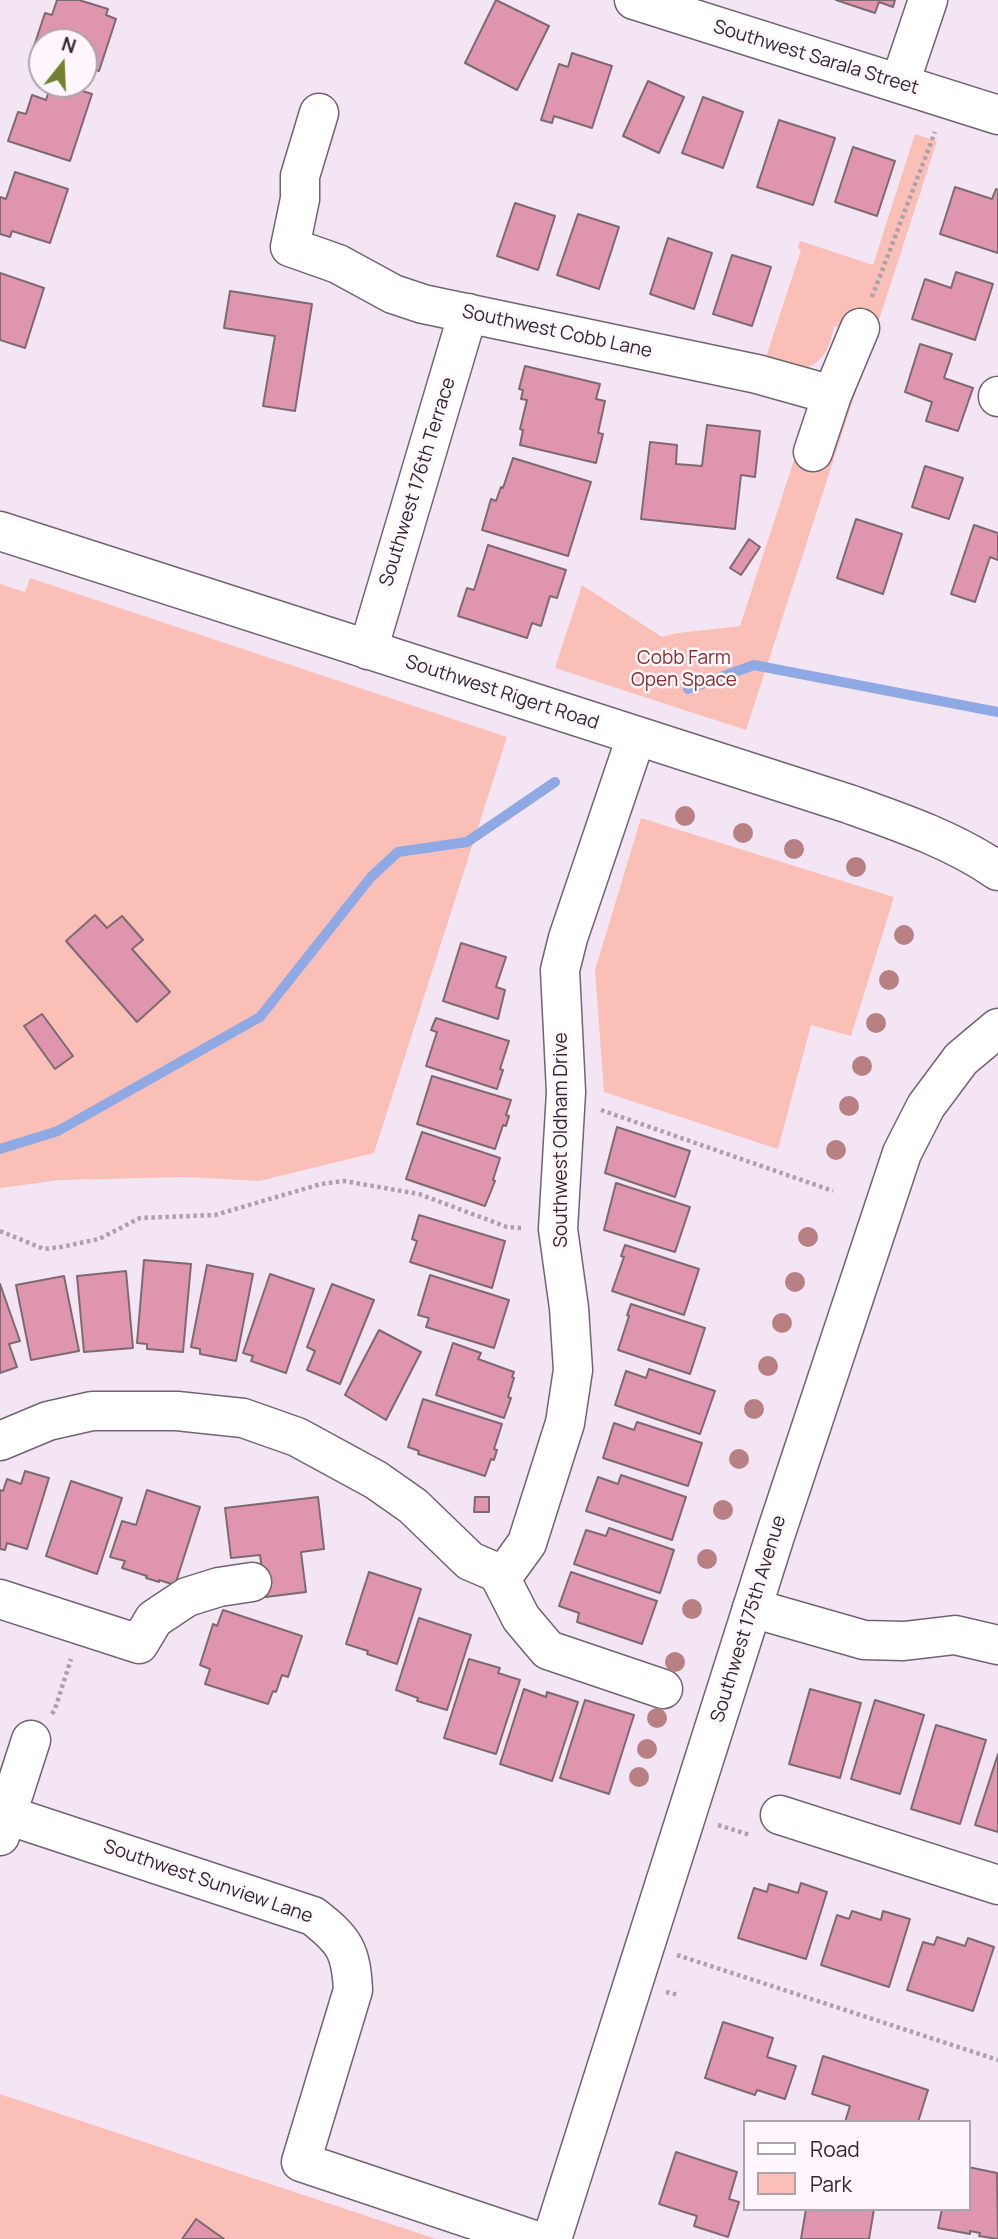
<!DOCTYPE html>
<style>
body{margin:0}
#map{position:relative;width:998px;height:2239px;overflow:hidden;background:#f4e5f4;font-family:Manrope,sans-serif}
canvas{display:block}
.legend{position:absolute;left:743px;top:2120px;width:228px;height:91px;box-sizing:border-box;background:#fef5fd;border:2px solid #aca4ab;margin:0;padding:9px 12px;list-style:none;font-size:21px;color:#302a30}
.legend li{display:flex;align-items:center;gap:14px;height:35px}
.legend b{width:35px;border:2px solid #aca4ab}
.north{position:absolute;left:28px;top:28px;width:70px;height:70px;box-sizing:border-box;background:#fef5fd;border:2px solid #aca4ab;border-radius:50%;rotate:18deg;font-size:19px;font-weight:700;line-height:28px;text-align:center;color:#302a30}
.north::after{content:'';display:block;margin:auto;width:24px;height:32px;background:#728231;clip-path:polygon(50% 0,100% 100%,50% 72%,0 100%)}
</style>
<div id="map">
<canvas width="998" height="2239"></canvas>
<ul class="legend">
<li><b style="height:9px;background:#fff"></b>Road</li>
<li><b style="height:19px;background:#fac0b8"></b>Park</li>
</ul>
<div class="north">N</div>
</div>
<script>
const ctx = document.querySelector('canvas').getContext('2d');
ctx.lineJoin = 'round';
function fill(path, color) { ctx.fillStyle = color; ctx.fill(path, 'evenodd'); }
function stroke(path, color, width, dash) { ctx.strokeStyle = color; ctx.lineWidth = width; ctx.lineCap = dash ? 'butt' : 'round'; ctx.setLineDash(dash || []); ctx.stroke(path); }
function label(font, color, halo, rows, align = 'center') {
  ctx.font = font + ' Manrope,sans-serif'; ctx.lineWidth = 5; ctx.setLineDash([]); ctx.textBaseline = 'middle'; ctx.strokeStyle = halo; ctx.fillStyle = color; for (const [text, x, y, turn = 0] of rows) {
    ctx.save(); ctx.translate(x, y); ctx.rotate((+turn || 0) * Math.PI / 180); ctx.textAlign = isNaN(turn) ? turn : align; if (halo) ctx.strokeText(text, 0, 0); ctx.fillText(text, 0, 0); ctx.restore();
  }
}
fill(new Path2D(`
 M915,134L937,141L746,730L555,668L582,585L662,637L678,633L740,626L794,460L823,470L866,337L834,326C832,335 830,346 825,353C809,376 786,370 763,366L801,250L798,248L800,241L873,265Z
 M30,578L507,737L374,1153L259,1181L187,1177L60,1180L0,1188V584L25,592Z
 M641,818L894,897L851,1036L811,1025L778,1149L604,1092L595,970Z
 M0,2094L436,2239H0Z`), '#fac0b8');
stroke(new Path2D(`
 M688,689L754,665L998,712
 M0,1149L58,1131L260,1017L371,877L398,852L467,842L555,782`), '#8fa9e5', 10);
const building = new Path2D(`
 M57,0H79L108,9L106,15L116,19L99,71L84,67V42H42V53L33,49L45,13L52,15Z
 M496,0L549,26L517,90L465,63Z
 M836,0H895L893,7L879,2L875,13Z
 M572,53L612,66L592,128L554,116L552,123L541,120L559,64L568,67Z
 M648,81L684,97L659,153L623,136Z
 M51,84H60L92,94L70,161L8,141L18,112L26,114L32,95L46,100Z
 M703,97L743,112L723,168L682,153Z
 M779,120L835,138L813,205L757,187Z
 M853,147L895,161L877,216L835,202Z
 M15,172L68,189L50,243L12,231L10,237L0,234V197L6,199Z
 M955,187L992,199L996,189L998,190V253L940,234Z
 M515,203L555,216L538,270L497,256Z
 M578,214L619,227L599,289L557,275Z
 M668,238L712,253L694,309L650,294Z
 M732,255L771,267L752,326L713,314Z
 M956,272L993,284L975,340L912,319L925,279L951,288Z
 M0,273L44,288L25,348L0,340Z
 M230,291L312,304L295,411L263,406L275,336L224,328Z
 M920,344L952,354L944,378L973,388L958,431L926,421L932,402L905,392Z
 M525,366L600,384L596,399L605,401L598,433L603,434L596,463L520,445L523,430L520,429L527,400L521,399L523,390L519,389Z
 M707,425L760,431L755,477L741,475L735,529L641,519L650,442L677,445L676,464L702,466Z
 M513,458L591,482L568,556L482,530L491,499L496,501L501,487L503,488Z
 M925,466L963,478L949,519L912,507Z
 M856,519L902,534L883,594L837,578Z
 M974,525L998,533V560L990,557L975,602L951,594Z
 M749,539L760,547L741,575L730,568Z
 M488,545L566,570L557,598L550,596L541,626L532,623L527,638L458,616L467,588L474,590Z
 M95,915L107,928L122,916L143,940L132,949L170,992L137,1022L66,941Z
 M461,943L506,957L496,987L505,990L498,1019L443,1001Z
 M42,1014L73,1056L55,1069L24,1026Z
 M436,1018L509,1041L500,1069L503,1070L497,1089L426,1066L437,1032L431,1030Z
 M432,1076L511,1100L506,1115L509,1116L506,1126L503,1125L495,1149L417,1124Z
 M617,1127L690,1151L675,1197L605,1173Z
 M422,1132L500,1158L493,1180L495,1181L485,1206L406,1179Z
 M616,1183L690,1207L675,1252L604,1230Z
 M419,1215L505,1241L492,1288L410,1262L417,1241L412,1239Z
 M625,1245L699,1269L684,1315L612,1291L624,1257L621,1256Z
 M144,1260L191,1264L183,1352L147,1349V1344L137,1343Z
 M207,1265L253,1274L236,1361L200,1354V1349L191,1347Z
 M126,1271L133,1348L84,1352L77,1276Z
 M270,1274L314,1289L286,1373L251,1361L253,1356L243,1353Z
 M430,1275L509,1300L494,1348L426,1327L429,1318L418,1315Z
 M64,1276L79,1351L31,1360L16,1285Z
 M0,1284L20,1341L9,1344L17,1367L0,1373Z
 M332,1284L374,1300L340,1384L307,1370L315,1351L307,1347Z
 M631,1304L705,1328L690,1374L618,1350L629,1316L627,1315Z
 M379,1330L421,1352L386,1420L345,1395Z
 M453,1343L481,1353L478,1359L514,1372L512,1377L514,1378L508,1397L511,1398L504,1418L436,1395Z
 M649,1369L715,1391L700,1434L615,1405L626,1371L646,1378Z
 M423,1399L502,1424L494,1449L497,1450L494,1460L491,1459L485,1476L418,1454L419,1451L408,1447Z
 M637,1422L702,1443L688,1486L603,1458L614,1423L634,1430Z
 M25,1471L49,1478L27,1549L7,1543L5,1550L0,1549V1490L3,1491L7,1479L21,1484Z
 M621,1475L686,1497L672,1540L586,1511L598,1477L618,1484Z
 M71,1481L122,1498L97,1574L46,1556Z
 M147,1490L200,1507L175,1585L159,1580V1582L146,1578L147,1576L122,1568L125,1561L110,1557L122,1521L136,1525Z
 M318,1497L324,1549L301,1552L306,1592L266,1597L260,1555L231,1558L225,1508Z
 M475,1497H489V1512H474Z
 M609,1528L674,1550L660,1593L574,1564L586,1530L606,1536Z
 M369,1572L421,1589L397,1664L367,1654L368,1651L346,1644Z
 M571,1572L657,1601L642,1644L577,1622L579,1613L559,1606Z
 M223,1610L302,1636L288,1677L282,1675L276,1692L273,1691L268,1704L205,1684L210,1669L200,1665L213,1624L217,1626Z
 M419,1618L471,1635L447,1710L417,1701L418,1698L396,1690Z
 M469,1659L500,1668L498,1673L520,1680L496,1754L444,1738Z
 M524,1689L546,1697L547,1692L578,1702L552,1781L500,1764Z
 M810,1689L861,1703L840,1778L789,1764Z
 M585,1700L634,1715L609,1794L560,1778Z
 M875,1700L924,1715L900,1794L851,1779Z
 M936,1725L986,1740L960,1824L911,1809Z
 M998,1754V1832L975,1825Z
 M801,1883L827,1892L806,1959L738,1938L754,1888L767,1892L769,1884L798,1893Z
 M852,1911L881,1920L883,1911L910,1919L889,1987L821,1965L837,1915L849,1919Z
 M937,1937L965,1946L968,1938L994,1947L973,2011L907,1990L923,1942L934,1945Z
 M723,2022L773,2038L767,2057L796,2066L785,2099L757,2090L755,2095L705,2078Z
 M823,2056L928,2090L918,2122H845L850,2106L812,2094Z
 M676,2152L737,2172L729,2199L739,2202L728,2237L694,2226L697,2216L659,2204Z
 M968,2167L997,2173L998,2239L979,2236L980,2233L970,2231V2234L938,2228L942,2209H968Z
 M806,2209H874L869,2239H801Z
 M196,2219L224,2239H182Z`);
fill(building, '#df95ae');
stroke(building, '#7d6a70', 2);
const minor = new Path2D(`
 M634,0L998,115
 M900,83L928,0
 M319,113L300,176V199L290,247L338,264L393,294L423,304L757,374L832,395
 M998,397V396
 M813,452L832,395L860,328
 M0,531L849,804C900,822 953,840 998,871
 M368,650L468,313
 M0,1441L48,1421L92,1411H177L243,1418L297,1437L376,1480L413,1506L470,1561L498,1573L509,1568L527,1543L565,1423L573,1370L569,1308L558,1229L566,1092L560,970L568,938L636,737
 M498,1573L521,1618L548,1650L663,1689
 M0,1599L139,1644L154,1619L187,1597L219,1587L252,1582
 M752,1608L864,1640L904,1641L955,1635L998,1645
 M7,1815L313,1916C344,1940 351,1950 353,1990L301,2162L531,2239
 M780,1815L998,1885
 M0,1836L31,1740`);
const major = new Path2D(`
 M552,2239L775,1536L902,1153L926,1106L961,1059L998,1028`);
stroke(minor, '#716471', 41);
stroke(major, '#716471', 41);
stroke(new Path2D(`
 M872,297L935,132
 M601,1110L833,1191
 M0,1231L44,1249L61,1247L99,1239L140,1218L215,1215L321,1184L344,1181L419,1194L507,1227L522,1228
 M52,1714L55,1709L71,1659
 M718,1825L750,1835
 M677,1955L998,2060
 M666,1992L679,1995`), '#aba0ab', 4.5, [3.5, 3.5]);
stroke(minor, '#fff', 38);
stroke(major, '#fff', 38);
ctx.fillStyle = '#b88083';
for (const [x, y] of [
 [685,816],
 [743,833],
 [794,849],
 [856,867],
 [904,935],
 [889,980],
 [876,1023],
 [862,1066],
 [849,1106],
 [836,1150],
 [808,1237],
 [795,1282],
 [782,1323],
 [768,1366],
 [754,1409],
 [739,1459],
 [723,1510],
 [707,1559],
 [692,1609],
 [675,1662],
 [657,1718],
 [647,1749],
 [639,1777]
]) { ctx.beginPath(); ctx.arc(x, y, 10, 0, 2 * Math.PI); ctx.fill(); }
label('19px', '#302a30', '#fef5fd', [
 ["Southwest Sarala Street",816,58,17],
 ["Southwest Cobb Lane",557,332,12],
 ["Southwest 176th Terrace",418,482,-73],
 ["Southwest Rigert Road",502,693,18],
 ["Southwest Oldham Drive",562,1140,-90],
 ["Southwest 175th Avenue",749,1619,-73],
 ["Southwest Sunview Lane",208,1882,19]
]);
label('19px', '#862e26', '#fef5fd', [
 ["Cobb Farm",684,659],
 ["Open Space",684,681]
]);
</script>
